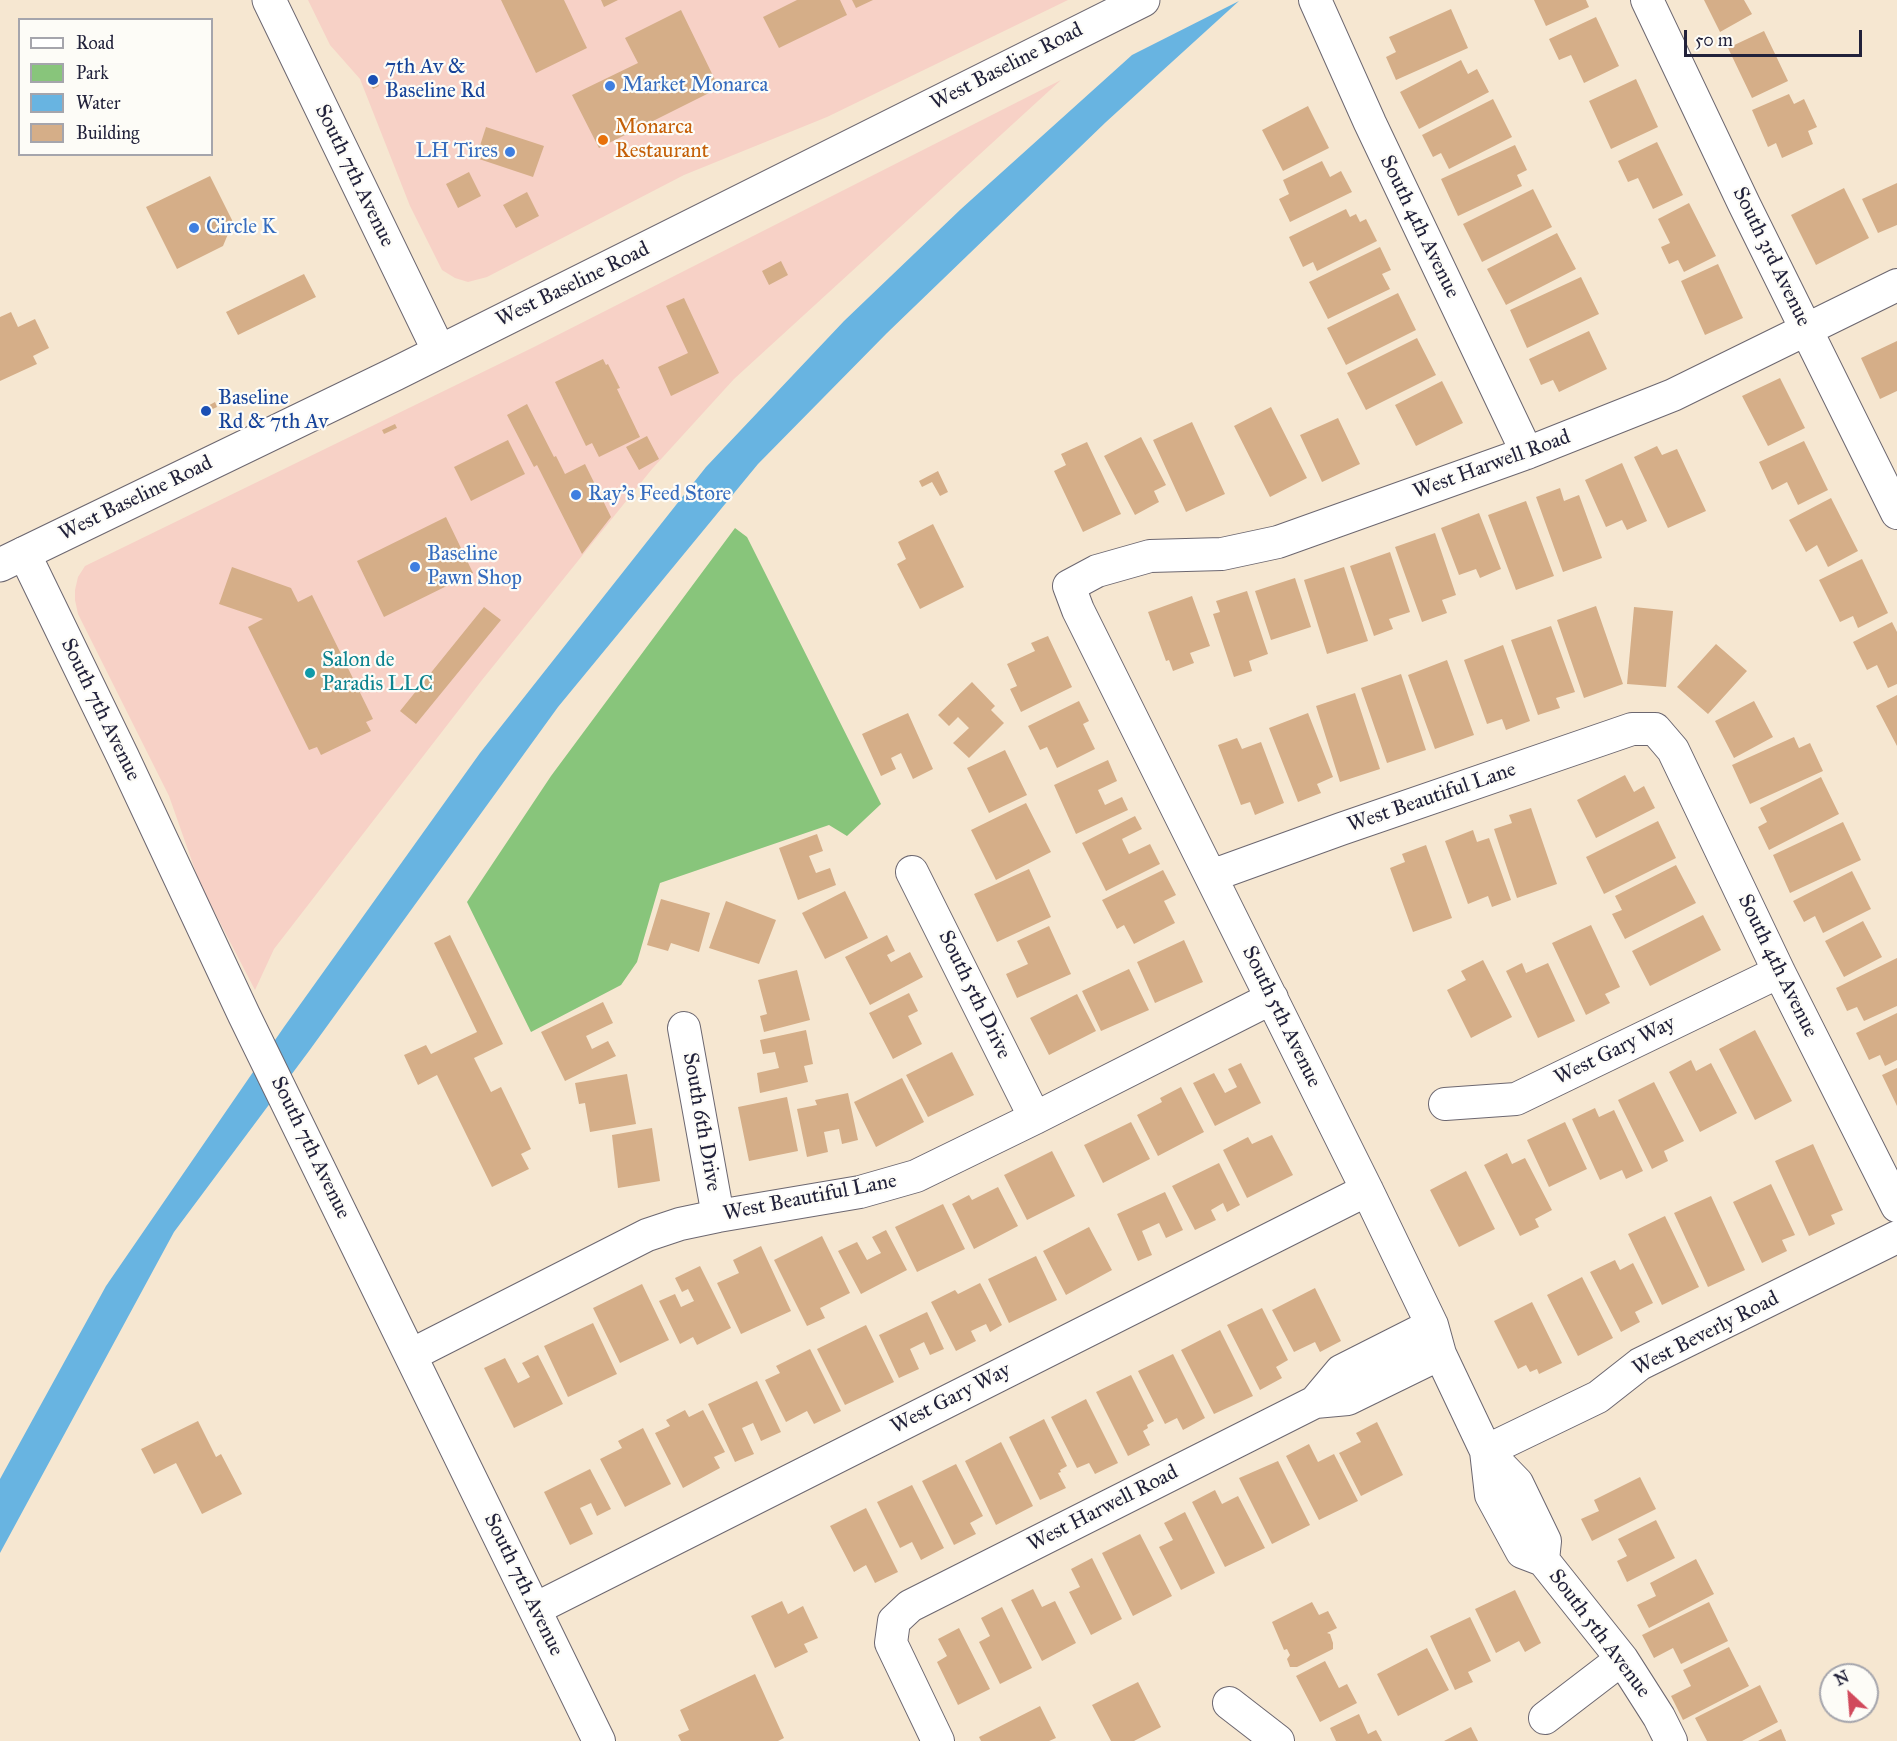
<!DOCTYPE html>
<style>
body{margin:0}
#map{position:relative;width:1897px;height:1741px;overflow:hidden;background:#f6e7d1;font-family:"IM FELL Great Primer",serif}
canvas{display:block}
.legend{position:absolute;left:18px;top:18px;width:195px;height:138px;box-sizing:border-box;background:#fdfcf7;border:2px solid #a5a5ac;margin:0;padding:8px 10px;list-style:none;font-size:18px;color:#22223b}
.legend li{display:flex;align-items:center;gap:12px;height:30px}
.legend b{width:30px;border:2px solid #a5a5ac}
.north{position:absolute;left:1819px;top:1663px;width:60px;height:60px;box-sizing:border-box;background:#fdfcf7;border:2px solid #a5a5ac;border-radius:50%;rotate:334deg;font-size:16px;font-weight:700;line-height:24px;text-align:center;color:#22223b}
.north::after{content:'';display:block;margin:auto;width:21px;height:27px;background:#d1495b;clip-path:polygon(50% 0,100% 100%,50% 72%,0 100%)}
.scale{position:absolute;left:1684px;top:30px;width:178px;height:27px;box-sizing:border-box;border:3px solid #22223b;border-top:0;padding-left:8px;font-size:18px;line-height:21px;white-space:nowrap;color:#22223b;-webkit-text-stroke:4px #fdfcf7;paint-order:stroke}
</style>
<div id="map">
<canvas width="1897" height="1741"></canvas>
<ul class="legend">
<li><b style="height:8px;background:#fff"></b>Road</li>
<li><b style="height:16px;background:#88c57b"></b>Park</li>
<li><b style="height:16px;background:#68b4e1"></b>Water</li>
<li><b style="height:16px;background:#d5ae88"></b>Building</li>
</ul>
<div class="north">N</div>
<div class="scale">50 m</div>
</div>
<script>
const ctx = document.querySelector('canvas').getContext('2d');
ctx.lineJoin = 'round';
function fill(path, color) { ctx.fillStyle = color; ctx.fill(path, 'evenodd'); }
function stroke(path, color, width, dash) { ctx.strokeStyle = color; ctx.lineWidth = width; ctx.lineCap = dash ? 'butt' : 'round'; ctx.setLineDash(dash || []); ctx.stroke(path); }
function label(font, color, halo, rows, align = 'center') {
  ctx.font = font + ' "IM FELL Great Primer",serif'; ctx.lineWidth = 4.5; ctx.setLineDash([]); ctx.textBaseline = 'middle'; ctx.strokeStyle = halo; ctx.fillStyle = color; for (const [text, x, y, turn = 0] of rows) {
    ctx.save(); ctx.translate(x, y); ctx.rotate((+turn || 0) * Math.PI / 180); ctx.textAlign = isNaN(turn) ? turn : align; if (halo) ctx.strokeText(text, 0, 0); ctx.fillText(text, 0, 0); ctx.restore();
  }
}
fill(new Path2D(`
 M308,0H1068L827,117L684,175L487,277L468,282L455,278L442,270L410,206L360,79L330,45Z
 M1061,80L734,379L652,469L482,680L274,949L255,990L200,884L169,796L78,614L75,600V590L78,577L85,566L534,347Z`), '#f7d1c6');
fill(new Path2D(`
 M735,528L747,537L881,804L847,836L829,825L660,883L637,962L621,985L531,1032L467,902L551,776Z`), '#88c57b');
fill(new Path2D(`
 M1239,1L1106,122L887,333L758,464L558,707L309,1051L174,1232L0,1553V1479L106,1286L284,1027L480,753L706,467L844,321L961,209L1132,55Z`), '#68b4e1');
fill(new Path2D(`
 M501,0H564L587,48L536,73Z
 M601,0H618L604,7Z
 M797,0H840L847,15L779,48L763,17Z
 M852,0H873L856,8Z
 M1534,0H1586L1589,7L1546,26Z
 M1704,0H1744L1752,14L1720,32Z
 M1451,9L1468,48L1396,80L1386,57L1396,52L1389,37Z
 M681,10L719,88L599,148L572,95L638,63L625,38Z
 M1596,17L1619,66L1584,83L1571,55L1559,60L1549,39Z
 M1764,31L1788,81L1752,98L1728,48Z
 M1461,60L1468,74L1477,69L1489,92L1419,129L1400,92Z
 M373,73L379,86L373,89L368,79Z
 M1636,79L1658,127L1611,149L1589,101Z
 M1789,94L1794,104L1804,99L1817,127L1808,131L1813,144L1782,158L1776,143L1768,147L1752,110Z
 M1493,99L1512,137L1449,169L1441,153L1433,157L1422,135Z
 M1308,106L1329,148L1283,171L1262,130Z
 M486,127L544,146L533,177L476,158Z
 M1657,142L1683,195L1653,209L1638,178L1628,182L1618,161Z
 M1515,145L1527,170L1517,175L1522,186L1458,216L1441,179Z
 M1322,161L1330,177L1341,171L1352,192L1290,222L1279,199L1289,194L1283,180Z
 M469,172L481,196L458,208L446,184Z
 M210,176L233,222L223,246L177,269L146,207Z
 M1897,183V225L1878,233L1862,199Z
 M1844,188L1869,238L1816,265L1791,215Z
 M1533,189L1552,227L1482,262L1463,224Z
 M527,192L539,216L516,228L503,205Z
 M1689,203L1716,256L1684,272L1678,260L1669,264L1661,247L1670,243L1658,219Z
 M1346,209L1350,217L1356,214L1360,222L1366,219L1377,241L1317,271L1313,262L1303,267L1289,237Z
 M1557,233L1576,269L1506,305L1487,269Z
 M1380,247L1391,270L1382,274L1390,289L1328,319L1309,282Z
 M781,261L788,275L769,285L762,271Z
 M1718,264L1743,318L1705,335L1681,281Z
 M304,274L316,297L238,335L226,312Z
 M1581,277L1599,314L1527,348L1510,310Z
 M1398,293L1416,330L1346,365L1327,328Z
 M684,298L719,373L671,396L658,367L688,353L666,306Z
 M11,312L18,327L35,319L49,348L33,356L37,364L0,381V317Z
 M1589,331L1607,369L1559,392L1553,380L1541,385L1529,359Z
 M1417,338L1436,375L1366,410L1347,373Z
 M1897,341V391L1880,399L1861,358Z
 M603,359L606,365L608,364L620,388L617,389L640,437L599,457L592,443L586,446L555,382Z
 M1780,378L1805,428L1768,446L1742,396Z
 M1442,381L1463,423L1416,446L1395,405Z
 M215,402L217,407L204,413L202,409Z
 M527,404L554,457L556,456L565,474L585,464L611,517L582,554L537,465L534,467L507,415Z
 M1271,407L1307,478L1270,497L1234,426Z
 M1338,418L1360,464L1322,482L1300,435Z
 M1192,422L1225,494L1186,512L1153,440Z
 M395,424L397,428L384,434L382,430Z
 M647,436L659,459L639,470L626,447Z
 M1141,437L1166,485L1154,491L1159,502L1135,515L1104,456Z
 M508,440L525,474L471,501L454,467Z
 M1804,441L1828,490L1798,505L1787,482L1772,490L1759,462Z
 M1087,442L1121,514L1083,532L1054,471L1066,465L1061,454Z
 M1657,446L1662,455L1677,449L1706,511L1668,528L1634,457Z
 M1622,463L1647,521L1627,530L1622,520L1606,527L1585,480Z
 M938,471L948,492L940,496L932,482L922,487L919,481Z
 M1560,488L1564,501L1579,495L1602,558L1563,572L1536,497Z
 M1831,498L1858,551L1828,567L1817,545L1806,552L1789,520Z
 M1526,501L1554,576L1516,590L1488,515Z
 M1479,513L1501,569L1480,578L1476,569L1459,575L1441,528Z
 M446,517L473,573L384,617L357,561Z
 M933,524L964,587L920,609L897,564L906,559L898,542Z
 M1435,533L1456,595L1442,600L1447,613L1422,622L1395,547Z
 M1390,552L1410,612L1389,619L1393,629L1374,636L1350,566Z
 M1862,559L1888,613L1858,628L1853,616L1840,622L1819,580Z
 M232,567L291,588L298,602L312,595L373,719L366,722L371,731L321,755L317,747L309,750L248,627L263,619L219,604Z
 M1344,567L1368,641L1327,654L1304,580Z
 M1295,578L1311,627L1271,640L1255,591Z
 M1247,591L1268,654L1249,661L1252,671L1234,677L1213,614L1220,612L1216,601Z
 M1192,596L1210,646L1190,653L1194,663L1173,671L1169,660L1166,661L1148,612Z
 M1596,606L1623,684L1584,698L1557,620Z
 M484,607L501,620L416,724L400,711Z
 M1634,607L1673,611L1666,687L1627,684Z
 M1892,622L1897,632V684L1888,688L1877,665L1867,670L1853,642Z
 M1551,626L1575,692L1556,698L1560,708L1538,715L1511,640Z
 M1048,636L1072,687L1021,712L1010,689L1017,686L1007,664L1035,651L1031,643Z
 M1716,644L1747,671L1708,714L1677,687Z
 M1503,645L1530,721L1506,730L1502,719L1487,724L1464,660Z
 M1447,660L1474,735L1435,749L1408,675Z
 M1401,674L1426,750L1387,763L1361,688Z
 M972,682L995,706L991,710L1004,723L969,758L953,743L969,728L958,717L949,726L938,715Z
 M1355,693L1380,769L1340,782L1316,706Z
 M1897,695V746L1876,706Z
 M1079,701L1089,721L1083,724L1095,749L1057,768L1047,747L1040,750L1028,726Z
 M1754,701L1773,737L1734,758L1715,721Z
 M908,713L933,769L913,779L901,753L891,758L896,769L881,776L862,734Z
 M1308,713L1333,777L1317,784L1321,793L1298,802L1269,728Z
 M1794,737L1799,748L1810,743L1823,771L1750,804L1732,765Z
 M1237,738L1242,749L1261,742L1284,803L1255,815L1250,802L1241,805L1218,745Z
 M1005,750L1027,795L989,813L967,768Z
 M1108,760L1117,781L1098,790L1105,805L1122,797L1128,810L1076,834L1054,785Z
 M1625,775L1634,792L1644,786L1655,808L1596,838L1577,800Z
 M1821,777L1839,814L1769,850L1758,827L1767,822L1760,808Z
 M1026,803L1051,852L996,880L971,830Z
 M1531,808L1557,884L1517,898L1494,829L1512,823L1509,815Z
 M1135,816L1142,829L1122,839L1129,854L1150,844L1160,864L1106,891L1082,843Z
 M1658,821L1676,858L1604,894L1586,857Z
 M1843,822L1861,860L1790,893L1773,855Z
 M1473,830L1477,842L1489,838L1511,900L1492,907L1488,896L1468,904L1445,841Z
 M817,834L823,851L809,856L816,873L830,868L836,885L798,900L779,848Z
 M1426,845L1452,918L1413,932L1390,868L1405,862L1402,854Z
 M1676,865L1696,903L1625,939L1612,914L1622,910L1615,896Z
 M1029,869L1051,917L997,942L974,894Z
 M1163,870L1176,895L1164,901L1175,923L1134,944L1124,925L1117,929L1102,900Z
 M1852,871L1871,909L1823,933L1815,916L1804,922L1793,901Z
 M845,891L868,938L825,959L802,913Z
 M661,899L710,913L699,952L671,943L668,951L647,945Z
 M726,901L776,920L759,964L709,948Z
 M1703,915L1721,950L1650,986L1632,951Z
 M1863,921L1882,957L1844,977L1825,941Z
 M1591,925L1620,987L1605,994L1610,1003L1586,1015L1552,943Z
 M1049,926L1071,974L1017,998L1006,974L1028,964L1017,941Z
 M450,935L503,1044L474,1058L491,1092L501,1087L531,1149L521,1154L529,1169L492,1187L437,1075L418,1085L404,1055L426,1045L431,1054L477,1032L434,943Z
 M887,935L895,951L887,955L891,962L910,952L923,977L870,1005L845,957Z
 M1184,940L1203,982L1155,1003L1137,962Z
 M1897,958V1006L1864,1021L1857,1007L1847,1011L1836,988Z
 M1483,960L1512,1017L1471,1038L1447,990L1466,980L1461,971Z
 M1522,963L1526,973L1548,963L1575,1021L1538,1038L1506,971Z
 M1129,969L1149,1010L1101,1031L1082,991Z
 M797,970L810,1020L764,1032L760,1016L767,1014L758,980Z
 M909,993L918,1011L908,1016L922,1044L893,1059L869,1013Z
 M1077,994L1096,1031L1049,1055L1030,1018Z
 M603,1002L613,1023L586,1036L592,1049L608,1041L616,1056L565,1081L541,1032Z
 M1897,1013V1060L1885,1066L1880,1055L1869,1060L1856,1033Z
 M806,1030L813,1064L804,1066L808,1082L760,1093L757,1073L779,1068L775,1052L763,1054L760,1040Z
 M1755,1030L1792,1101L1755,1120L1719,1049Z
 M952,1052L974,1095L928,1117L906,1075Z
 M1691,1060L1696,1071L1711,1063L1737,1113L1700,1132L1669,1072Z
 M1241,1063L1261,1103L1215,1126L1193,1083L1214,1073L1225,1093L1237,1087L1228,1069Z
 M1897,1068V1106L1882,1075Z
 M627,1074L636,1124L590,1132L585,1103L579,1104L575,1083Z
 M902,1078L924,1122L876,1147L854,1102Z
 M1654,1082L1684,1141L1664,1151L1668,1161L1652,1169L1618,1100Z
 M1181,1087L1204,1132L1158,1156L1137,1115L1162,1102L1160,1098Z
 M848,1093L858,1140L842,1144L839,1129L824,1132L828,1152L807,1157L797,1109L817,1105L815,1100Z
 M787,1097L798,1151L749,1161L738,1107Z
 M1595,1108L1599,1117L1614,1110L1643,1171L1626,1179L1622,1170L1600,1180L1572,1119Z
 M1131,1122L1150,1159L1103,1183L1084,1145Z
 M1565,1122L1587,1169L1549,1187L1527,1140Z
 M652,1128L660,1181L618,1188L612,1135Z
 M1272,1135L1293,1175L1247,1198L1223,1150L1248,1137L1252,1144Z
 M1813,1144L1843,1210L1831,1215L1835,1224L1809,1236L1775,1161Z
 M1052,1151L1075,1196L1027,1220L1004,1175Z
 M1507,1153L1512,1164L1525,1158L1552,1210L1535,1219L1539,1227L1520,1236L1484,1165Z
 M1219,1163L1240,1205L1227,1212L1223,1203L1211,1210L1216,1220L1195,1230L1172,1186Z
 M1466,1171L1495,1229L1459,1247L1430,1190Z
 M1771,1184L1795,1235L1782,1240L1787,1251L1762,1263L1733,1202Z
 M998,1187L1018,1226L974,1249L952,1204L969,1195L972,1200Z
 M1165,1192L1183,1230L1166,1238L1159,1223L1142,1231L1152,1255L1138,1261L1117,1214Z
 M1711,1196L1745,1270L1708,1287L1674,1213Z
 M943,1204L965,1249L917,1272L895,1227Z
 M1665,1216L1699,1287L1662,1305L1628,1234Z
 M1089,1227L1112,1270L1066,1295L1043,1251Z
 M886,1230L907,1270L861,1294L838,1251L857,1242L867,1260L881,1253L872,1237Z
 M822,1236L850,1293L820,1308L825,1318L807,1326L774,1260Z
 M761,1246L791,1311L741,1334L717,1283L739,1273L733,1260Z
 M1036,1256L1057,1300L1009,1323L988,1279Z
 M1615,1260L1620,1270L1633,1263L1653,1303L1635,1312L1640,1322L1621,1332L1590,1272Z
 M700,1266L731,1328L697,1345L693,1337L680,1344L659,1301L675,1294L681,1307L694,1301L688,1289L682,1292L675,1278Z
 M1582,1277L1613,1338L1578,1356L1547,1295Z
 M980,1283L1002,1325L990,1332L986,1324L971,1331L976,1341L956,1351L931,1302L955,1290L958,1294Z
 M642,1284L669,1340L620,1363L593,1308Z
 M1315,1288L1341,1341L1320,1352L1315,1342L1294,1352L1272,1310Z
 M1532,1302L1562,1363L1539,1374L1537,1369L1530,1372L1526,1365L1518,1369L1494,1321Z
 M1262,1308L1288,1360L1276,1367L1282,1378L1260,1390L1227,1325Z
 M927,1312L944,1349L930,1355L924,1342L910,1349L919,1369L899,1378L879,1335Z
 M593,1323L617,1374L568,1397L544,1346Z
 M866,1325L894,1382L845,1405L817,1349Z
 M1220,1330L1253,1396L1214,1414L1181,1350Z
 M810,1349L841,1411L814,1424L807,1411L786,1422L765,1380L780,1373L776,1366Z
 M1173,1354L1205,1418L1183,1430L1177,1418L1165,1424L1138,1371Z
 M538,1355L563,1404L514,1428L484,1368L505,1358L518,1383L530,1377L522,1363Z
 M1131,1375L1154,1421L1147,1425L1148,1428L1143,1431L1150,1445L1128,1456L1096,1392Z
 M757,1381L781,1432L761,1441L753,1423L742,1428L754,1454L735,1462L708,1404Z
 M1086,1399L1118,1463L1095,1474L1089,1463L1077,1468L1051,1417Z
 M685,1410L689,1417L703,1410L725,1452L714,1457L720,1468L683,1488L655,1433L670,1426L666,1420Z
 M1044,1419L1067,1466L1060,1470L1061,1472L1058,1473L1066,1488L1040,1500L1009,1437Z
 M198,1421L216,1457L221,1454L242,1494L202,1514L176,1463L154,1474L141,1449Z
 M1377,1422L1403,1475L1361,1496L1339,1453L1361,1442L1356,1433Z
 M643,1428L671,1484L625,1507L600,1459L622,1448L618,1441Z
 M1001,1442L1033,1506L996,1525L965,1461Z
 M1309,1444L1318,1462L1334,1454L1358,1501L1319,1520L1286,1456Z
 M1278,1461L1310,1525L1272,1544L1239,1478Z
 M956,1464L983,1516L970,1523L976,1534L954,1545L922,1481Z
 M590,1469L611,1509L597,1516L591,1503L580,1508L593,1534L570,1545L544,1492Z
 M1640,1477L1656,1509L1592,1541L1581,1519L1599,1511L1594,1500Z
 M912,1485L944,1548L921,1560L912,1542L900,1548L877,1502Z
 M1215,1490L1222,1504L1238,1496L1265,1548L1225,1567L1192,1502Z
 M866,1508L898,1572L875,1583L866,1565L854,1572L830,1526Z
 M1185,1512L1215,1573L1181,1590L1159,1547L1173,1540L1164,1523Z
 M1656,1520L1675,1558L1627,1582L1617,1561L1627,1556L1618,1539Z
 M1140,1534L1172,1596L1133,1616L1102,1553Z
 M1092,1558L1122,1619L1091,1635L1069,1592L1080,1587L1071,1569Z
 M1696,1559L1714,1594L1649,1628L1637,1605L1656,1596L1650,1583Z
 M1033,1589L1042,1607L1055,1601L1076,1643L1042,1661L1011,1600Z
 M1515,1590L1541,1643L1525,1652L1519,1641L1496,1653L1475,1609Z
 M782,1601L788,1614L803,1606L818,1638L804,1644L808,1652L775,1668L751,1616Z
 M1312,1602L1319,1615L1328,1611L1337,1628L1327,1633L1330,1634L1333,1643V1649L1297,1667H1290L1287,1659L1290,1655L1287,1649L1284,1650L1272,1622Z
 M1709,1602L1728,1641L1681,1664L1673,1648L1654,1658L1642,1635Z
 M1002,1607L1032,1668L1000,1684L979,1642L990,1636L981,1618Z
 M1470,1617L1491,1661L1468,1672L1473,1682L1455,1690L1430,1636Z
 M959,1628L990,1689L958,1705L937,1662L947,1656L938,1639Z
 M1729,1647L1749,1686L1683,1720L1671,1696L1691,1686L1683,1670Z
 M1427,1648L1449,1690L1398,1716L1377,1674Z
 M1325,1661L1339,1688L1347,1684L1357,1703L1320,1722L1296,1676Z
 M755,1674L784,1738L778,1741H681L678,1735L689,1730L680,1710Z
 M1138,1682L1161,1727L1134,1741H1111L1092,1705Z
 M1760,1685L1778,1722L1742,1741H1707L1695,1718Z
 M1040,1706L1056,1738L1049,1741H981L979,1737Z
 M1359,1714L1368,1734L1376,1730L1382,1741H1336L1330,1728Z
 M1471,1727L1478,1741H1444Z
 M1781,1729L1786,1741H1758Z`), '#d5ae88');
const minor = new Path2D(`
 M1315,0L1370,123L1527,453
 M1647,0L1744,204L1897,513
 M24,553L123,757L244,1015L599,1741
 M912,872L1035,1118
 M1211,876L1341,829L1632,729H1655L1673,750L1779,972L1897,1206
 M684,1028L718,1216
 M1445,1104L1516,1099L1779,972
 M411,1355L647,1235L680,1224L718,1216L860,1192L916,1176L1035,1118L1272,998
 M1315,1402L1341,1371L1432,1325
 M1486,1451L1598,1397L1640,1364L1897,1237
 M1486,1451L1517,1483L1545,1541L1543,1560
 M535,1609L1367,1190
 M1229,1703L1278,1741
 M1545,1718L1622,1659
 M938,1741L891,1643L894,1621L910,1606L1315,1402L1348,1399L1440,1354
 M1671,1741L1659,1717L1622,1659L1543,1560L1522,1552L1491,1495L1486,1451L1440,1354L1432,1325L1367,1190L1078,610L1069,586L1097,571L1150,556L1222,554L1278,542L1527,453L1673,395L1897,285`);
const major = new Path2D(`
 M269,0L439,351
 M0,565L395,374L1143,0`);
stroke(minor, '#6c6770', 34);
stroke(major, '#6c6770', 35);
stroke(minor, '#fff', 32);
stroke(major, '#fff', 33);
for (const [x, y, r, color] of [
 [373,80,6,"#1a4fb4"],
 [610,86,6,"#3f7fe0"],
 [603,140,6,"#e8710a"],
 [510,152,6,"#3f7fe0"],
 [194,228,6,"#3f7fe0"],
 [206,411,6,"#1a4fb4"],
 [576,495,6,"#3f7fe0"],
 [415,567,6,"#3f7fe0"],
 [310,673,6,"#0f9aa8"]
]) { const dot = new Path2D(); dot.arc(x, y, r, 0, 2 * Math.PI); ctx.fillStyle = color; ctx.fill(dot); stroke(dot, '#fdfcf7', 2); }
label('21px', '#22223b', '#fdfcf7', [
 ["West Baseline Road",1007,67,-27],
 ["South 7th Avenue",354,176,64],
 ["South 4th Avenue",1419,227,64],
 ["South 3rd Avenue",1771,257,64],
 ["West Baseline Road",573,285,-26],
 ["West Harwell Road",1492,465,-20],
 ["West Baseline Road",136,499,-26],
 ["South 7th Avenue",100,710,64],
 ["West Beautiful Lane",1432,798,-19],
 ["South 4th Avenue",1777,966,64],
 ["South 5th Drive",974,995,64],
 ["South 5th Avenue",1281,1017,64],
 ["West Gary Way",1615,1051,-26],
 ["South 6th Drive",701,1122,80],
 ["South 7th Avenue",310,1148,64],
 ["West Beautiful Lane",810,1198,-11],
 ["West Beverly Road",1706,1334,-27],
 ["West Gary Way",951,1399,-27],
 ["West Harwell Road",1103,1509,-27],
 ["South 7th Avenue",523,1585,64],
 ["South 5th Avenue",1599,1634,53]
]);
label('21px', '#164399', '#fdfcf7', [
 ["7th Av &",385,68],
 ["Baseline Rd",385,92],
 ["Baseline",218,399],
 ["Rd & 7th Av",218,423]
], 'left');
label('21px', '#366cbe', '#fdfcf7', [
 ["Market Monarca",622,86],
 ["LH Tires",498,152,"right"],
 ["Circle K",206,228],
 ["Ray's Feed Store",588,495],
 ["Baseline",427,555],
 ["Pawn Shop",427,579]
], 'left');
label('21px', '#c56008', '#fdfcf7', [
 ["Monarca",615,128],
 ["Restaurant",615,152]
], 'left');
label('21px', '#0d838f', '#fdfcf7', [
 ["Salon de",322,661],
 ["Paradis LLC",322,685]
], 'left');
</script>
